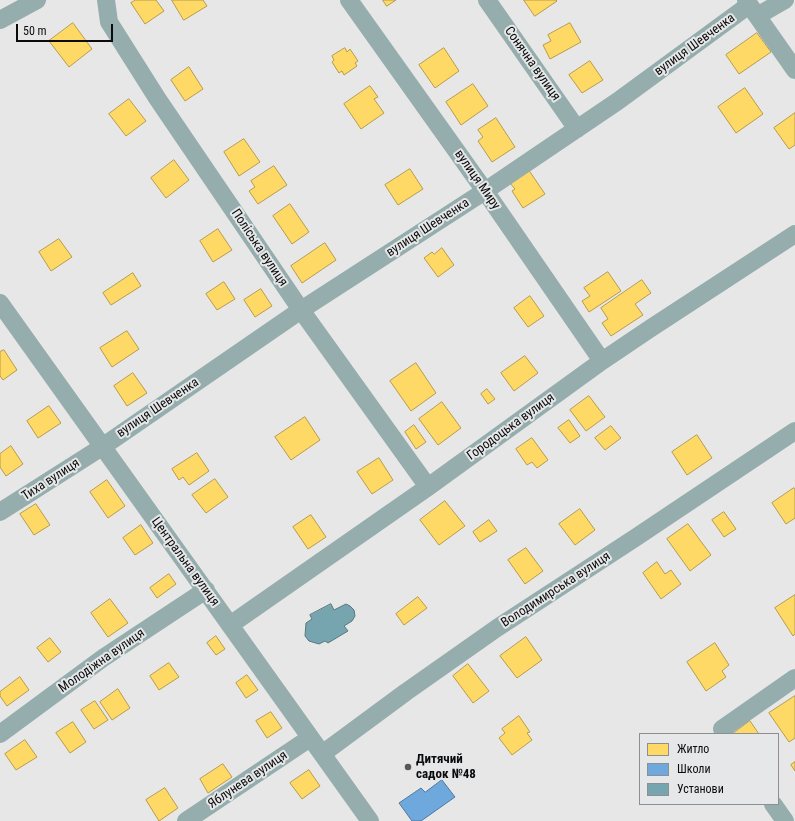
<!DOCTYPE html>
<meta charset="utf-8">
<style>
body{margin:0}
#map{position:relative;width:795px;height:821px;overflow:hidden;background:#e7e7e7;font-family:"Roboto Condensed",sans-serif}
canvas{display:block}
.legend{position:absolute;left:639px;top:733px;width:140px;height:72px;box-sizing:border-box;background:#e6e7e8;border:1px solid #8e8f90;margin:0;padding:5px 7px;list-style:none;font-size:12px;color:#0b0b0c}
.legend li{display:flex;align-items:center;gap:8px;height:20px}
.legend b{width:20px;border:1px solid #8e8f90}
.scale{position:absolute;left:16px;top:24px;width:97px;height:18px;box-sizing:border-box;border:2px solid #0b0b0c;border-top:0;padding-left:5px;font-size:12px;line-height:14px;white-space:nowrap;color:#0b0b0c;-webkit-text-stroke:3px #e6e7e8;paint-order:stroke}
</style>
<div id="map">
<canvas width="795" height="821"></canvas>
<ul class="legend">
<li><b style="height:11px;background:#ffd966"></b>Житло</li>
<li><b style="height:11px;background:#6fa8dc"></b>Школи</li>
<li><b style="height:11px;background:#76a5af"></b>Установи</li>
</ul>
<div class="scale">50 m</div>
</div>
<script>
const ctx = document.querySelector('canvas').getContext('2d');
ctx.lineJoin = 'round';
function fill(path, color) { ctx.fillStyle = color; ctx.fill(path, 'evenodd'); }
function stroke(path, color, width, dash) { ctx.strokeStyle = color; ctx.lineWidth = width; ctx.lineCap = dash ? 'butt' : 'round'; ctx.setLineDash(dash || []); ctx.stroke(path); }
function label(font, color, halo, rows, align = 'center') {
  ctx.font = font + ' "Roboto Condensed",sans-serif'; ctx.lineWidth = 4; ctx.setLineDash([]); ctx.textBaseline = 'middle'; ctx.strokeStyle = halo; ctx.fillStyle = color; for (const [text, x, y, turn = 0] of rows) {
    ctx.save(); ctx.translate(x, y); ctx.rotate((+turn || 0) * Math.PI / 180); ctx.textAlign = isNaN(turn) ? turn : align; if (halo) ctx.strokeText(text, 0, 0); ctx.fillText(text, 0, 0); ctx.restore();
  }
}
const homes = new Path2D(`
 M136,0H156L164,11L145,24L131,3Z
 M172,0H203L207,6L184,20Z
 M383,0H396L387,6Z
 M524,0H556L557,1L535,16Z
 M73,23L92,49L69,67L49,41Z
 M570,23L581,42L550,59L543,45L551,41L548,35Z
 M757,33L771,52L739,74L726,55Z
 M345,48L347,52L350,49L358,61L355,63L357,66L344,75L342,71L339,73L332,62L334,60L332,56Z
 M444,48L459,71L435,88L419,65Z
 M590,61L603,80L582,93L569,75Z
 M189,67L203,89L185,101L171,80Z
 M473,84L488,106L461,125L446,102Z
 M370,86L378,97L374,99L384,113L361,129L344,104Z
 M745,88L763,114L736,133L718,107Z
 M129,99L146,121L126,136L109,114Z
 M795,113V145L789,149L774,128Z
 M496,118L515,147L492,162L478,141L483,137L478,130Z
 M244,139L260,162L239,176L224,152Z
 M174,160L189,180L166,198L151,178Z
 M274,166L287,185L258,204L249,191L255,187L251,181Z
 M410,169L423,189L398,205L385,185Z
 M528,169L545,194L523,208L512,191L515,189L509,182Z
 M290,204L309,232L292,244L273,216Z
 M218,229L232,250L213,262L200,241Z
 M59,239L72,257L51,271L39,252Z
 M325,243L336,260L302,283L291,266Z
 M442,248L454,265L438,277L424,258L432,252L434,254Z
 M608,272L621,291L589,312L582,301L590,296L584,288Z
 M133,273L141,286L111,305L103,293Z
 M642,280L651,293L635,304L643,315L611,336L602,323L608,319L601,308Z
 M224,282L235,299L217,310L206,294Z
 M261,289L272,306L255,317L244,300Z
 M530,296L544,316L528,327L514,308Z
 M127,331L139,349L112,367L100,348Z
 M4,350L17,370L3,380L0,376V352Z
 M525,356L538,373L514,391L501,373Z
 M416,363L436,393L411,411L390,381Z
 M133,373L147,393L127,406L114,386Z
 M487,389L495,399L488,404L481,394Z
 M589,396L605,417L586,431L570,410Z
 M442,402L461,428L438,445L419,419Z
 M49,406L61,423L38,438L27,421Z
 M305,417L320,440L291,460L275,437Z
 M569,420L580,436L570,443L558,428Z
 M414,425L426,442L416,449L405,432Z
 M611,426L621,438L605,450L595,438Z
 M697,435L712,458L687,475L672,452Z
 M532,438L548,460L537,468L532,462L527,465L516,449Z
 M11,446L23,464L6,476L0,467V454Z
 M197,453L209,471L189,485L183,477L179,480L172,469Z
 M379,458L393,480L372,494L357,472Z
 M215,479L228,497L206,513L192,495Z
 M107,480L125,506L108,518L90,492Z
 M794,488L795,490V518L786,524L772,503Z
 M445,501L465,526L439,545L420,520Z
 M36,504L50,525L34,535L20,514Z
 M580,509L595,530L575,545L559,524Z
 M724,512L736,529L724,537L712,520Z
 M311,515L326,537L308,549L293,527Z
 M489,520L497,531L480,542L473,532Z
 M688,524L711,555L690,571L667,539Z
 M141,525L153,543L135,555L123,538Z
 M526,548L543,571L525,584L508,560Z
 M657,562L665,574L671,570L681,584L661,599L643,573Z
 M169,574L176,584L157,598L150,588Z
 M795,595V634L793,636L775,608Z
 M418,597L427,608L404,625L396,614Z
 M110,599L128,623L108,637L91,613Z
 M216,636L225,649L216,655L207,643Z
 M526,637L542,660L517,678L500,656Z
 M50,638L61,652L48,662L37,648Z
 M715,643L729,665L722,671L726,677L706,691L687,662Z
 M169,663L179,677L159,690L150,676Z
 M468,664L489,691L473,703L453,676Z
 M247,675L258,690L246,698L236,683Z
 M20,677L29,690L7,706L0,696V692Z
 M118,689L130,708L112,720L100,702Z
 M795,696V738L789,742L769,713Z
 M95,701L108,720L94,729L81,710Z
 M271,712L282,728L267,738L256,721Z
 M519,716L530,732L527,733L532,740L512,755L499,738L505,733L502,729Z
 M750,721L759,734H735L734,733Z
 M73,722L86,742L70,753L56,733Z
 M25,740L37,757L16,770L5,754Z
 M795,762V771L791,765Z
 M223,764L232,777L208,793L200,779Z
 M309,770L320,786L302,799L290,783Z
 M165,788L178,808L159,821L146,800Z`);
fill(homes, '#ffd966');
stroke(homes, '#b69b4b', 1);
const schools = new Path2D(`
 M442,780L455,797L421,821H412L399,803L421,788L425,792Z`);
fill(schools, '#6fa8dc');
stroke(schools, '#51799e', 1);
const public = new Path2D(`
 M331,604L334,610L346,604L350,606L354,610L355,616L352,621L344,626L348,631L328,643L325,641L319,644L309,641L305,636L306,623L312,619L310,615Z`);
fill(public, '#76a5af');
stroke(public, '#56777e', 1);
stroke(new Path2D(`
 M106,0L109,22L157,98L301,310L428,487
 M349,0L485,191L602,361
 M487,0L577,129
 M746,0L795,70
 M757,16L785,0
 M0,20L37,0
 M0,303L370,821
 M0,512L102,447L301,310L485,191L618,101L749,5
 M230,625L428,487L602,361L651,328L795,234
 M0,734L103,658L206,590
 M725,734L722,729L795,678
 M322,754L406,692L497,628L635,538L795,431
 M773,804L785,821
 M186,821L310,738`), '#95adad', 18);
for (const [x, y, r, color] of [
 [408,767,4,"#585859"]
]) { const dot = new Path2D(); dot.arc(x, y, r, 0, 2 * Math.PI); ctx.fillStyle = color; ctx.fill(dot); stroke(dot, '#e6e7e8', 1.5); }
label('13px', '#0b0b0c', '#e6e7e8', [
 ["вулиця Шевченка",695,45,-36],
 ["Сонячна вулиця",532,64,55],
 ["вулиця Миру",477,180,55],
 ["вулиця Шевченка",428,228,-33],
 ["Поліська вулиця",259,248,56],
 ["вулиця Шевченка",158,408,-34],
 ["Городоцька вулиця",511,427,-36],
 ["Тиха вулиця",51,480,-33],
 ["Центральна вулиця",185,562,54],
 ["Володимирська вулиця",556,590,-33],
 ["Молодіжна вулиця",102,661,-35],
 ["Яблунева вулиця",248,780,-34]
]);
label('bold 13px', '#0b0b0c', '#e6e7e8', [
 ["Дитячий",416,760],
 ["садок №48",416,775]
], 'left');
</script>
